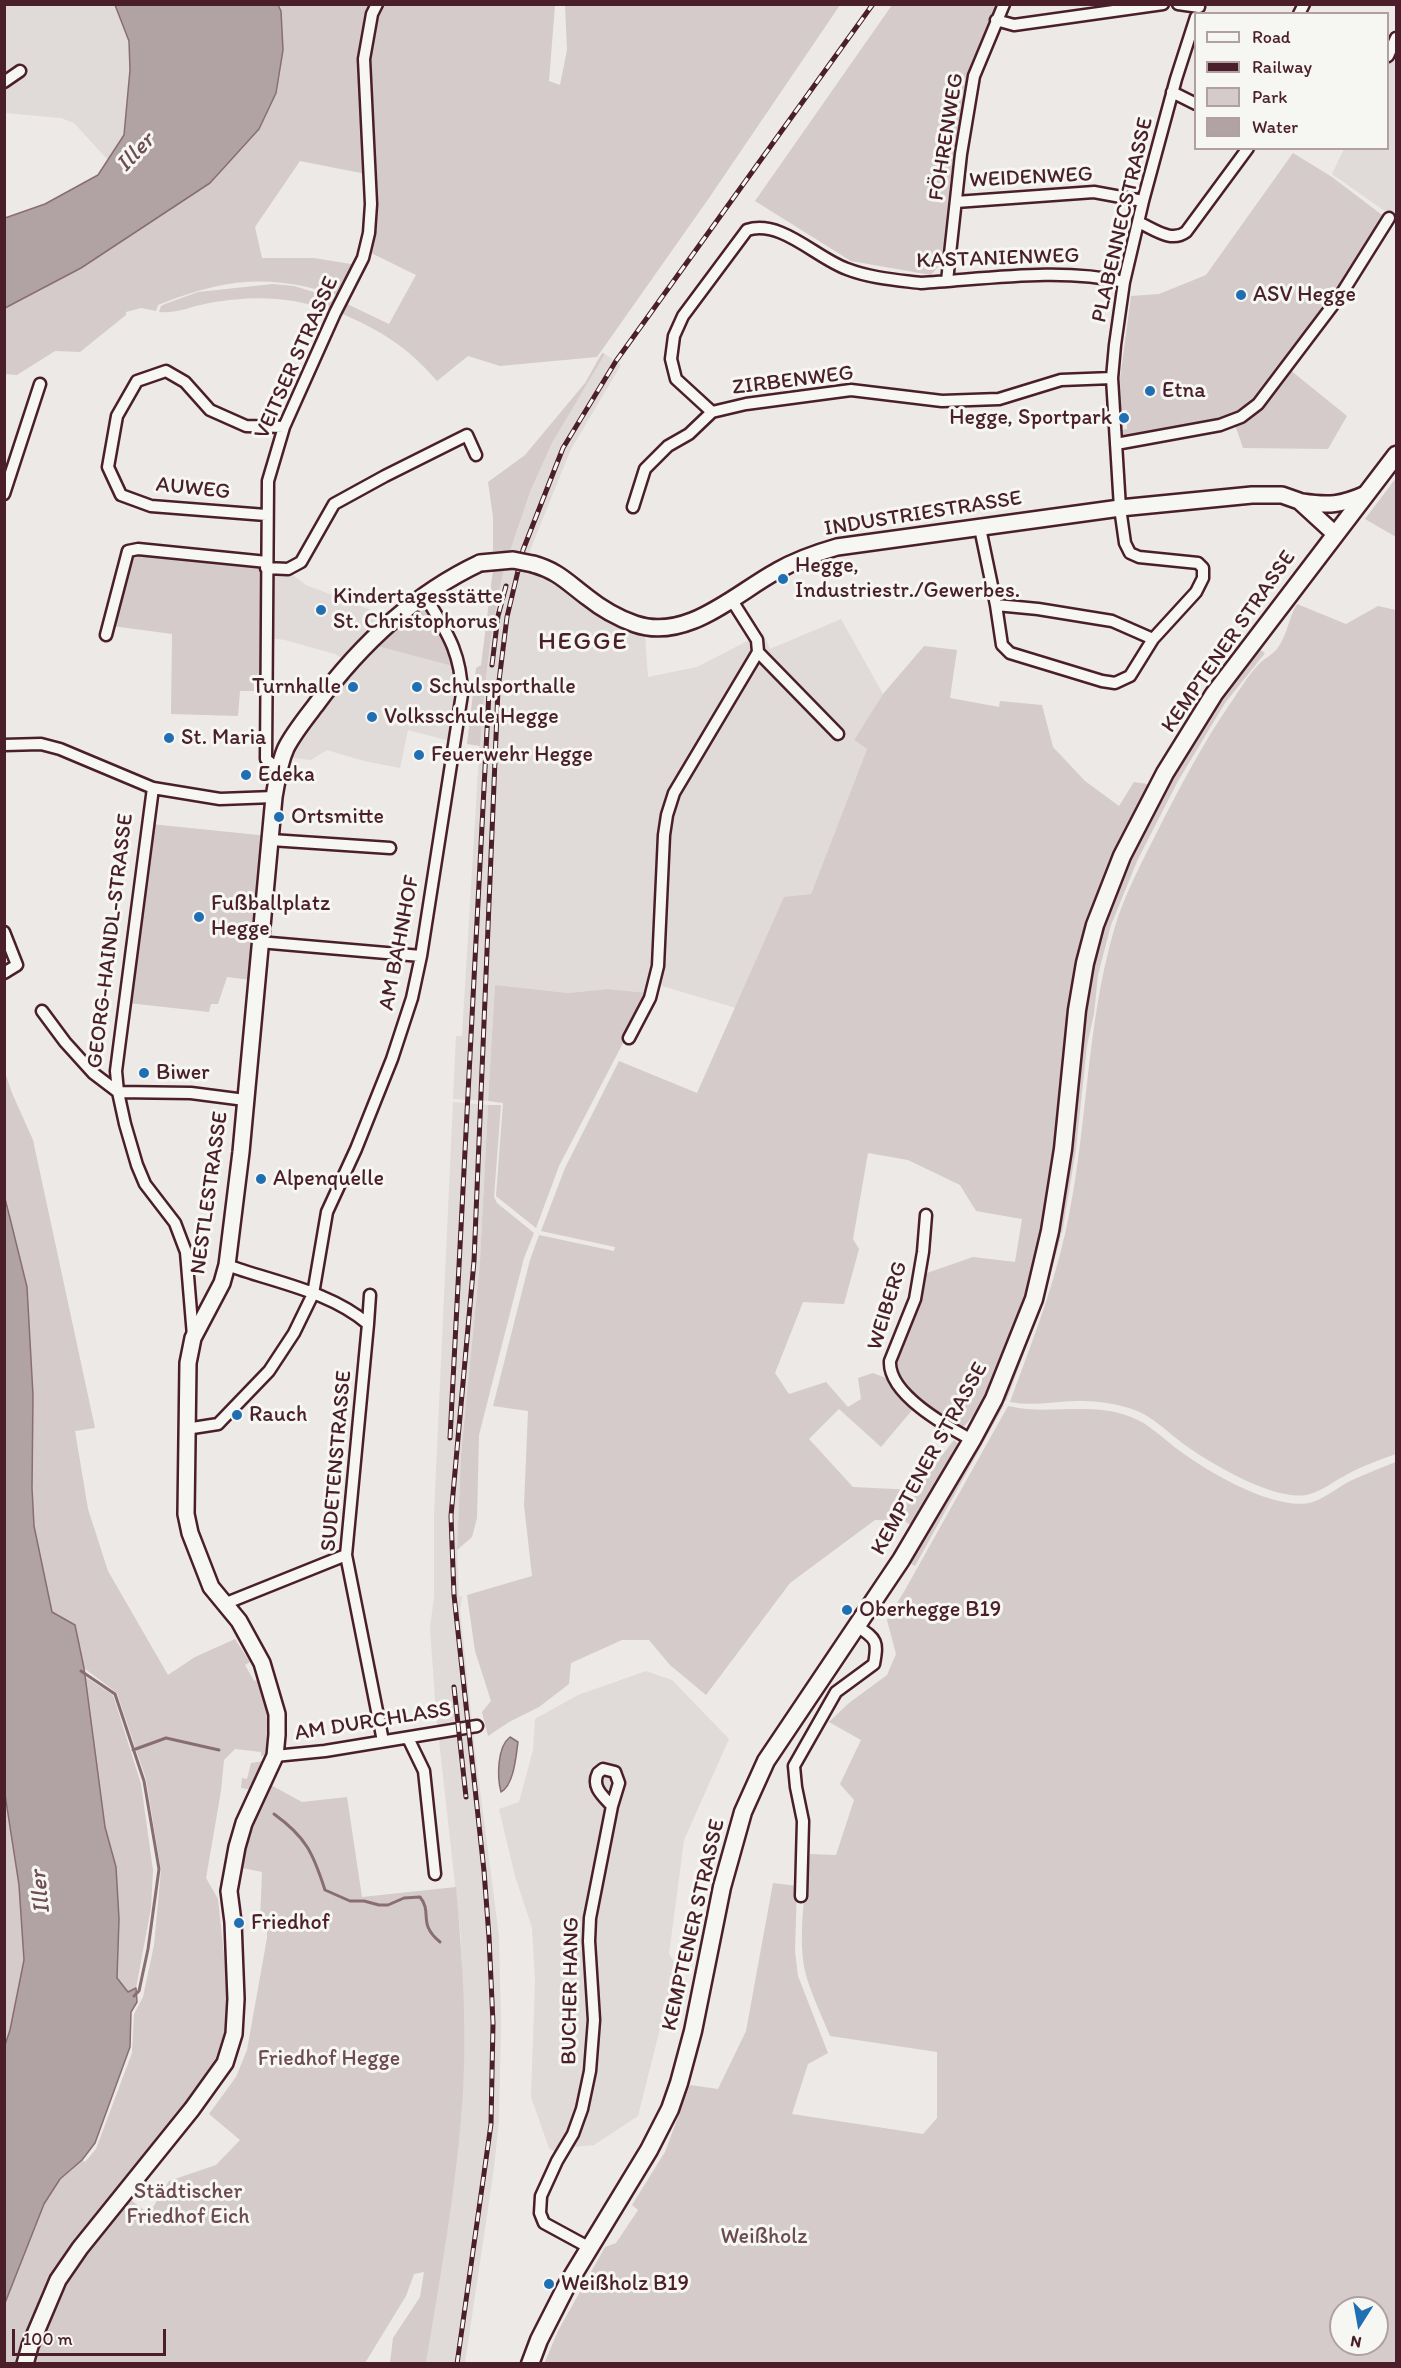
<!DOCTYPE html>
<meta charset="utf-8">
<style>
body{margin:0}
#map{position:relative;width:1401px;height:2368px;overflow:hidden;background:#ece9e6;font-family:Itim,sans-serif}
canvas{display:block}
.frame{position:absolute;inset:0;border:6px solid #4a1f2b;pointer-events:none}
.legend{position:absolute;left:1194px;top:12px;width:195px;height:138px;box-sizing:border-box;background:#f6f6f2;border:2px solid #b1a0a2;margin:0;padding:8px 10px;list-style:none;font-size:18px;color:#4a1f2b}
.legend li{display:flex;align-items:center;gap:12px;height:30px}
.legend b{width:30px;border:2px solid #b1a0a2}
.north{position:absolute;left:1329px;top:2296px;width:60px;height:60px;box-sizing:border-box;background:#f6f6f2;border:2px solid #b1a0a2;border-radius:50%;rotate:191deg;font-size:16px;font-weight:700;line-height:24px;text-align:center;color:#4a1f2b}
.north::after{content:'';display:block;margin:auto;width:21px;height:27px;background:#1f6fb2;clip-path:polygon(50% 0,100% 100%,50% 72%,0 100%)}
.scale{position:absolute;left:12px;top:2329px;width:154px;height:27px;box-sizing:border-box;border:3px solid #4a1f2b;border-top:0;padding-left:8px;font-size:18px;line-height:21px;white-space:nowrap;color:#4a1f2b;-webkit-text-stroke:4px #f6f6f2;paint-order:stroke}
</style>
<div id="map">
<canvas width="1401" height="2368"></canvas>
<div class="frame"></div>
<ul class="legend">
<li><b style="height:8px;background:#f6f6f2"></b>Road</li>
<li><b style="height:8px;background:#4a1f2b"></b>Railway</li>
<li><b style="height:16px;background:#d4cbca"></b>Park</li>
<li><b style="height:16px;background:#b1a2a3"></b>Water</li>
</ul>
<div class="north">N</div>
<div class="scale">100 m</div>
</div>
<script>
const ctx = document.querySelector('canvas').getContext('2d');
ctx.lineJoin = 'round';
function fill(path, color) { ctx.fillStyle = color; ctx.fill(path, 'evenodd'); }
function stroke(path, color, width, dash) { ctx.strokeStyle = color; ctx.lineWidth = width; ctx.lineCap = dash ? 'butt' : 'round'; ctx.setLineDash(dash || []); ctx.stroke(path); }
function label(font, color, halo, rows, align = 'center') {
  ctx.font = font + ' Itim,sans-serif'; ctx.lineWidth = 6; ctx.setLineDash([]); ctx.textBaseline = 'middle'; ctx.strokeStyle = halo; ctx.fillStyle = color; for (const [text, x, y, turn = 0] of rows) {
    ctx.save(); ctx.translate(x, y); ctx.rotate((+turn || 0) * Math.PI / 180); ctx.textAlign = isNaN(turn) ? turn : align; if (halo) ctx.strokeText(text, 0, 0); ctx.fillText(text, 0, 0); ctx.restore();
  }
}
fill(new Path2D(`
 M4,5H146L129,41L130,70L124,135L108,160L74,123L61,118L5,113Z
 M1396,45V219L1332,174L1344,149L1388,148V63Z
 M605,354L621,365L571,449L529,553L510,551L530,492L552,443Z
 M504,569L524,570L550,577L645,634L648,677L697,667L763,633L770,649L841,619L883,694L854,740L867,749L811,894L784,898L736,1008L652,983L649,993L607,989L568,993L495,985L488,1101L453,1099L456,1036H462L483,688L493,615Z
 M271,572H289L306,585L389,617L345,660L335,654L285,640L270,638Z
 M373,645L456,667L458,694L450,741L408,730L400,768L364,761L327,750L311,760L286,757L313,714Z
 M453,1102L488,1105L480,1261L461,1455L457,1550L459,1597L462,1596L460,1610L475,1751L499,1936L501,2024L499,2120L494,2168L465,2363L426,2364L461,2119L464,2053L461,1938L436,1713L430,1628L434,1597V1514Z
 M646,1671L672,1680L729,1739L684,1840L669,1954L676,1965L638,2116L594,2145L574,2147L566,2159L549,2148L531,2097L535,1982L532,1928L515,1876L499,1809L519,1802L533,1750L535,1719L578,1695Z`), '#e0dad8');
fill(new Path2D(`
 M278,5H374L370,13L366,174L300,161L255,227L262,258H314L357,265L342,297C275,274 229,277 163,303L158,305L156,311L141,308L126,312V315L80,352L55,351L17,375L5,374L4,308L81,268L210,183L259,129L276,92L281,11Z
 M382,5H555L549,81L560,85L567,50L565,5H840L709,198L597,357L500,366L468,356L437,381C407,346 380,330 338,312L343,302L389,324L416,275L367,251L368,60L377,15Z
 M892,5H996L967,74L954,152L941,263L931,275L851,261L755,201Z
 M1293,153L1332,177L1386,218L1339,292L1257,402L1220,423L1121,440V430L1127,429V410H1121L1120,379L1131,296L1159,294L1206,275Z
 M273,284L294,286L340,300L335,311C287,297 258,295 209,303C193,306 175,314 159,312L161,306L165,304L198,292Z
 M602,353L605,354L552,443L530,492L510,551H493V517L488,482L525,455L585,383Z
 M1289,369L1347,416L1328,449L1243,448L1234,422Z
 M1396,478V537L1365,519Z
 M131,554L262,565V691H240L238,716L171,714L172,634L112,626Z
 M504,569C490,628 484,686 480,746L467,744L476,668L481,665L493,570Z
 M424,600L438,623L456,667L373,645Z
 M1297,604L1346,624L1378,606L1396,610V1454C1379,1460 1362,1466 1346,1475C1334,1481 1322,1491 1310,1494C1278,1504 1210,1463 1185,1445C1167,1432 1153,1416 1132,1409C1117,1404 1099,1401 1082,1401C1058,1400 1034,1407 1010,1402C1030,1347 1052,1292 1065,1234C1088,1134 1085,1029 1114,930C1124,895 1142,862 1158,830C1180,787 1203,743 1230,704C1239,691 1248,675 1260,663C1265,658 1272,655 1277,649C1288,634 1288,619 1297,604Z
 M924,646L957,650L950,698L999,707L1000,701L1042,705L1053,747L1085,781L1119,806L1134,782L1154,785L1109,875L1035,1266C1025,1296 1013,1325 1001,1354C991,1378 983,1410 962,1428C935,1416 907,1395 893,1370L924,1274L973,1257L1015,1262L1022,1219L976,1211L960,1185L908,1160L868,1153L853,1239L859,1249L844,1304L803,1302L775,1373L789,1394L826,1382L848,1407L861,1399L858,1378L873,1373L886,1378L914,1408L881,1447L839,1409L809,1439L853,1487L915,1490L954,1440L959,1445L911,1525L904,1521L875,1520L790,1583L706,1695L670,1665L649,1640H622L571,1663L569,1684L539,1707L509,1722L488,1736L482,1712L491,1701L475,1651L467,1595L532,1576L524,1505L528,1411L493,1406L530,1260L539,1235L614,1251L615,1247L541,1231L565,1168L619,1061L697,1093L784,897L811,894L867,749L854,740L883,694Z
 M1260,650L1265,653L1225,703L1178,781L1138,859L1111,925L1098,975L1094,1014L1087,1045L1076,1149L1062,1233L1056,1230L1091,965L1102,927L1130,859L1171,777L1221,698Z
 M151,824L268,836L251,980L227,977L218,1004H211L209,1012L128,1003Z
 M495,985L568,993L607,989L649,993L559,1166L536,1228L496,1196L503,1103L488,1101Z
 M4,1069L12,1093L33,1140L95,1428L75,1431L88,1509L108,1571L168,1675L195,1657L235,1639L250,1662L245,1665L254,1681L262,1678L273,1713L271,1754L261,1756V1752L235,1749L224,1760L221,1791L206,1878L218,1899L229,2002L225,2038L212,2068L122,2193L149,2214L169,2181L216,2165L240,2140L209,2114L236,2077L247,2050L267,1938V1921H260L262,1872L238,1867L248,1826L269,1784L302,1802L347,1797L362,1897L456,1887C463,1964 468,2042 461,2119C454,2201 439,2283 426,2363H390L393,2338L420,2297L424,2272L414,2274L406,2296L365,2363H5V2303L44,2204L60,2179L82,2160L85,2162L96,2149L132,2053L134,2014L143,1997L154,1945L161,1870L146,1779L117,1693L84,1668L75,1625L52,1613L34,1527L9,1209L5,1194Z
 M488,1105H501L494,1197L497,1203L534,1233L524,1258L479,1435L477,1518L472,1537L457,1550L461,1455L480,1261Z
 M1056,1234L1061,1235L1043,1303L1006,1401L999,1399Z
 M999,1403L1004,1405L915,1566L910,1563Z
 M1008,1406C1048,1416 1091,1401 1131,1417C1150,1424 1163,1439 1180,1451C1208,1472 1273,1510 1309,1503C1323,1500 1337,1488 1350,1481C1365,1474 1380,1468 1396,1462V2363L544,2364L558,2331L605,2247L616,2243L638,2210L632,2205L665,2152L690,2085L718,2089L746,2031L773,1883L797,1886L795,1951L798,1976L828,2053L808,2064L792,2114L923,2134L937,2118V2052L830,2036C822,2016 812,1996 806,1975C797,1942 805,1888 810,1854L836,1855L854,1800L840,1784L861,1740L829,1722L849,1703L887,1675L896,1654L887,1620L905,1590ZM1341,2308H1377V2344H1341Z
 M84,1676L113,1695L141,1784L153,1870L151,1908L136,1988L128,1992L117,1978L119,1919L116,1867L105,1827Z
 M270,1760L253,1790L241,1788L242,1778L247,1779L251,1763Z
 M4,1788L19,1885L24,1960L10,2030L5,2045Z`), '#d4cbca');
const water = new Path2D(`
 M115,5H278L281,11L283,50L276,93L259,129L210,183L81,268L5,308V218L45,204L98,175L124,135L130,70L129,41Z
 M4,1194L27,1287L33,1395L32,1488L34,1526L52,1612L75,1625L84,1668L105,1827L116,1867L119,1919L117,1978L128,1992L136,1988L137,2002L131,2012L130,2047L95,2143L82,2160L60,2179L44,2204L5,2303V2045L10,2030L24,1960L19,1885L4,1788Z
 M510,1737L518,1742C516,1756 514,1785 501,1792C497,1777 497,1747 510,1737Z`);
fill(water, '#b1a2a3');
stroke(water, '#886e73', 1.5);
stroke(new Path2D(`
 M81,1671L115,1694L144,1781L159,1869L148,1949L139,1991L134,1996
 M133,1750L166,1738L219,1750
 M274,1814C306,1837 313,1853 325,1890L350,1901H364L379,1905H388L404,1898L420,1897C433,1913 417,1923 440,1942`), '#886e73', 3);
const street = new Path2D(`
 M1178,4L1199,7
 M1299,14L1304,4
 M996,20L1014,25L1163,4
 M1388,56L1396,38
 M4,82L20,71
 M1172,92L1196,104
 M956,202L1094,192L1143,201
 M1138,222C1154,229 1171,243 1186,232L1248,148
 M947,281L961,154L974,76L1004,4
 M712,412L676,379L671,359L674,336L683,316L747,230C781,219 816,258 847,269C870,278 897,280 921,283C986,279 1060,267 1124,282
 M1116,444L1220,425L1241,417L1258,404L1342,293L1389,218
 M4,494L40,384
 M633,507L645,469L668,446L689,434L712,412L746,404L851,390L942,401L999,399L1061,380L1112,378
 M266,515L151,506L121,495L108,467L117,416L137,381L166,371L185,382L210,410L246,426L284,427
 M980,528L996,605L1002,645L1010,653L1102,681L1115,683L1130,676L1153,639L1196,592L1203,578V568L1198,563L1139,557L1130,553L1125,543L1120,508L1112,378L1115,345L1124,282L1143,201L1176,79L1196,17
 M266,568L288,569L301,562L334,504L385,476L467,435L476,455
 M996,605L1038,609L1112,621L1153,639
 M106,635L128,551L138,549L267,562
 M758,652L838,734
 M4,745L41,744L60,749L153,788L220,799L274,797
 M279,770L266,759L268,481L284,427L335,313L363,258L369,233L371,204L364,59L372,14L377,4
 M153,788L120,1040L116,1071L118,1092L125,1124L137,1165L145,1184L175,1223L186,1252L193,1336
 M271,840L390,848
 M4,932L17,965L4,973
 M259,942L421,956
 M42,1011L65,1042L93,1073L118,1092L191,1093L245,1100
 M629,1038L650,998L658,966L664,835L667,815L674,793L758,652L757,640L731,599
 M926,1215L923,1252L915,1299L890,1361C888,1394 946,1426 972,1440
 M227,1265C273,1282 330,1291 368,1324L346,1555L383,1741
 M368,1324L370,1295
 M186,1429L218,1424L269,1371L294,1333L313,1294L327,1212L356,1149L392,1059L412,998L421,956L462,694C461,650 445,630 424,594
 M224,1604L346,1555
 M408,1738L424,1771L435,1874
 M275,1756L325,1751L477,1726
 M801,1896L803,1821L796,1787L794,1766L836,1692L874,1664C878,1642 877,1639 858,1627
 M590,2248L544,2223L540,2213L541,2196L557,2161L573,2134L582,2109L590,2071L594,2020L589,1941L590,1918L612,1806L619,1783L615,1772L603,1769L598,1773C591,1787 603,1796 612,1806`);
const secondary = new Path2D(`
 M1302,502C1329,506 1341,505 1366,494
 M533,564C558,571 567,582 587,597C602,609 618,618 635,624C687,642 736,593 777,571C796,560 816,553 837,547L1120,508L1252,495H1282L1299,501L1335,534
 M25,2364L30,2346L58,2280L80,2248L192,2109L225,2063L234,2034L236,1999L233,1922L229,1891L237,1847L244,1823L275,1756L277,1735V1714L262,1663L239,1621L211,1587L190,1533L186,1514L188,1363L193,1338L222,1283L227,1265L241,1152L274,797C277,781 279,763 286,748C293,734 305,719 315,706C359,646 412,595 480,563`);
const primary = new Path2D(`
 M530,2364L539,2340L567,2285L649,2150L670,2109L679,2083L693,2031L722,1887L743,1812L766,1761L901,1560L972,1440L994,1399L1034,1299L1050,1231L1063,1149L1077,1010L1085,963L1095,925L1122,856L1165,773L1214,694L1396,455`);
stroke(street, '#4a1f2b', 15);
stroke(secondary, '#4a1f2b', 20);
stroke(primary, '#4a1f2b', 21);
stroke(street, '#f6f6f2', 10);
stroke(secondary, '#f6f6f2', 15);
stroke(primary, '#f6f6f2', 16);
const rail = new Path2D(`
 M492,665L498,616L506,586
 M450,1438L489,692
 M454,1687L466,1797
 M457,2364L491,2124L493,2023L489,1937L484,1871L454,1595L451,1516L474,1261L498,689L507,617L523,550L563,448L616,361L873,4`);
stroke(rail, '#4a1f2b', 5);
stroke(rail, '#f6f6f2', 3, [9]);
const secondaryBridge = new Path2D(`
 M480,563L513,560L533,564`);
stroke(secondaryBridge, '#4a1f2b', 20, []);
stroke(secondaryBridge, '#f6f6f2', 15);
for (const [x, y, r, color] of [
 [1241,295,6,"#1f6fb2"],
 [1150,391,6,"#1f6fb2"],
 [1124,418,6,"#1f6fb2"],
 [783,579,6,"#1f6fb2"],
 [321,610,6,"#1f6fb2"],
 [353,687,6,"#1f6fb2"],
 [417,687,6,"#1f6fb2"],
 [372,717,6,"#1f6fb2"],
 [169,738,6,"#1f6fb2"],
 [419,755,6,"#1f6fb2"],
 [246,775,6,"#1f6fb2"],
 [279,817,6,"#1f6fb2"],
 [199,917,6,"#1f6fb2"],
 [144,1073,6,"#1f6fb2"],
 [261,1179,6,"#1f6fb2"],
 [237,1415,6,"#1f6fb2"],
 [847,1610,6,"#1f6fb2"],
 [239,1923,6,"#1f6fb2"],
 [549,2284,6,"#1f6fb2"]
]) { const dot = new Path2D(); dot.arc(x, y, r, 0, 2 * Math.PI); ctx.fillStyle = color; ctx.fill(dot); stroke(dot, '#f6f6f2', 2); }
label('22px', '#4a1f2b', '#f6f6f2', [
 ["FÖHRENWEG",947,137,-81],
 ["WEIDENWEG",1031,178,-3],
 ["PLABENNECSTRASSE",1123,220,-77],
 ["KASTANIENWEG",998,259,-2],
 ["VEITSER STRASSE",297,358,-66],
 ["ZIRBENWEG",793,381,-7],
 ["AUWEG",193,489,6],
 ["INDUSTRIESTRASSE",923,514,-9],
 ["KEMPTENER STRASSE",1229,642,-55],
 ["GEORG-HAINDL-STRASSE",111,941,-83],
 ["AM BAHNHOF",400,943,-79],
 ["NESTLESTRASSE",210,1193,-82],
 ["WEIBERG",888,1306,-73],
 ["KEMPTENER STRASSE",930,1459,-61],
 ["SUDETENSTRASSE",337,1461,-85],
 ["AM DURCHLASS",373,1722,-9],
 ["KEMPTENER STRASSE",694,1925,-77],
 ["BUCHER HANG",571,1991,-89]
]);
label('22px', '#4a1f2b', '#f6f6f2', [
 ["ASV Hegge",1253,295],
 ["Etna",1162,391],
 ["Hegge, Sportpark",1112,418,"right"],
 ["Hegge,",795,566],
 ["Industriestr./Gewerbes.",795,591],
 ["Kindertagesstätte",333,597],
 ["St. Christophorus",333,622],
 ["Turnhalle",341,687,"right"],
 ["Schulsporthalle",429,687],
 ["Volksschule Hegge",384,717],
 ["St. Maria",181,738],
 ["Feuerwehr Hegge",431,755],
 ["Edeka",258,775],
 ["Ortsmitte",291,817],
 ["Fußballplatz",211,904],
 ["Hegge",211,929],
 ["Biwer",156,1073],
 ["Alpenquelle",273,1179],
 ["Rauch",249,1415],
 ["Oberhegge B19",859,1610],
 ["Friedhof",251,1923],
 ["Weißholz B19",561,2284]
], 'left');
label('22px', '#6c4a53', '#f6f6f2', [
 ["Friedhof Hegge",329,2059],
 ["Städtischer",188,2192],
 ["Friedhof Eich",188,2217],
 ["Weißholz",764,2237]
]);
label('italic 24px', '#6e4d55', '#f6f6f2', [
 ["Iller",136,153,-47],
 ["Iller",41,1892,-96]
]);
ctx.letterSpacing = '1.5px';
label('26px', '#4a1f2b', '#f6f6f2', [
 ["HEGGE",583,642]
]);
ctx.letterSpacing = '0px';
</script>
